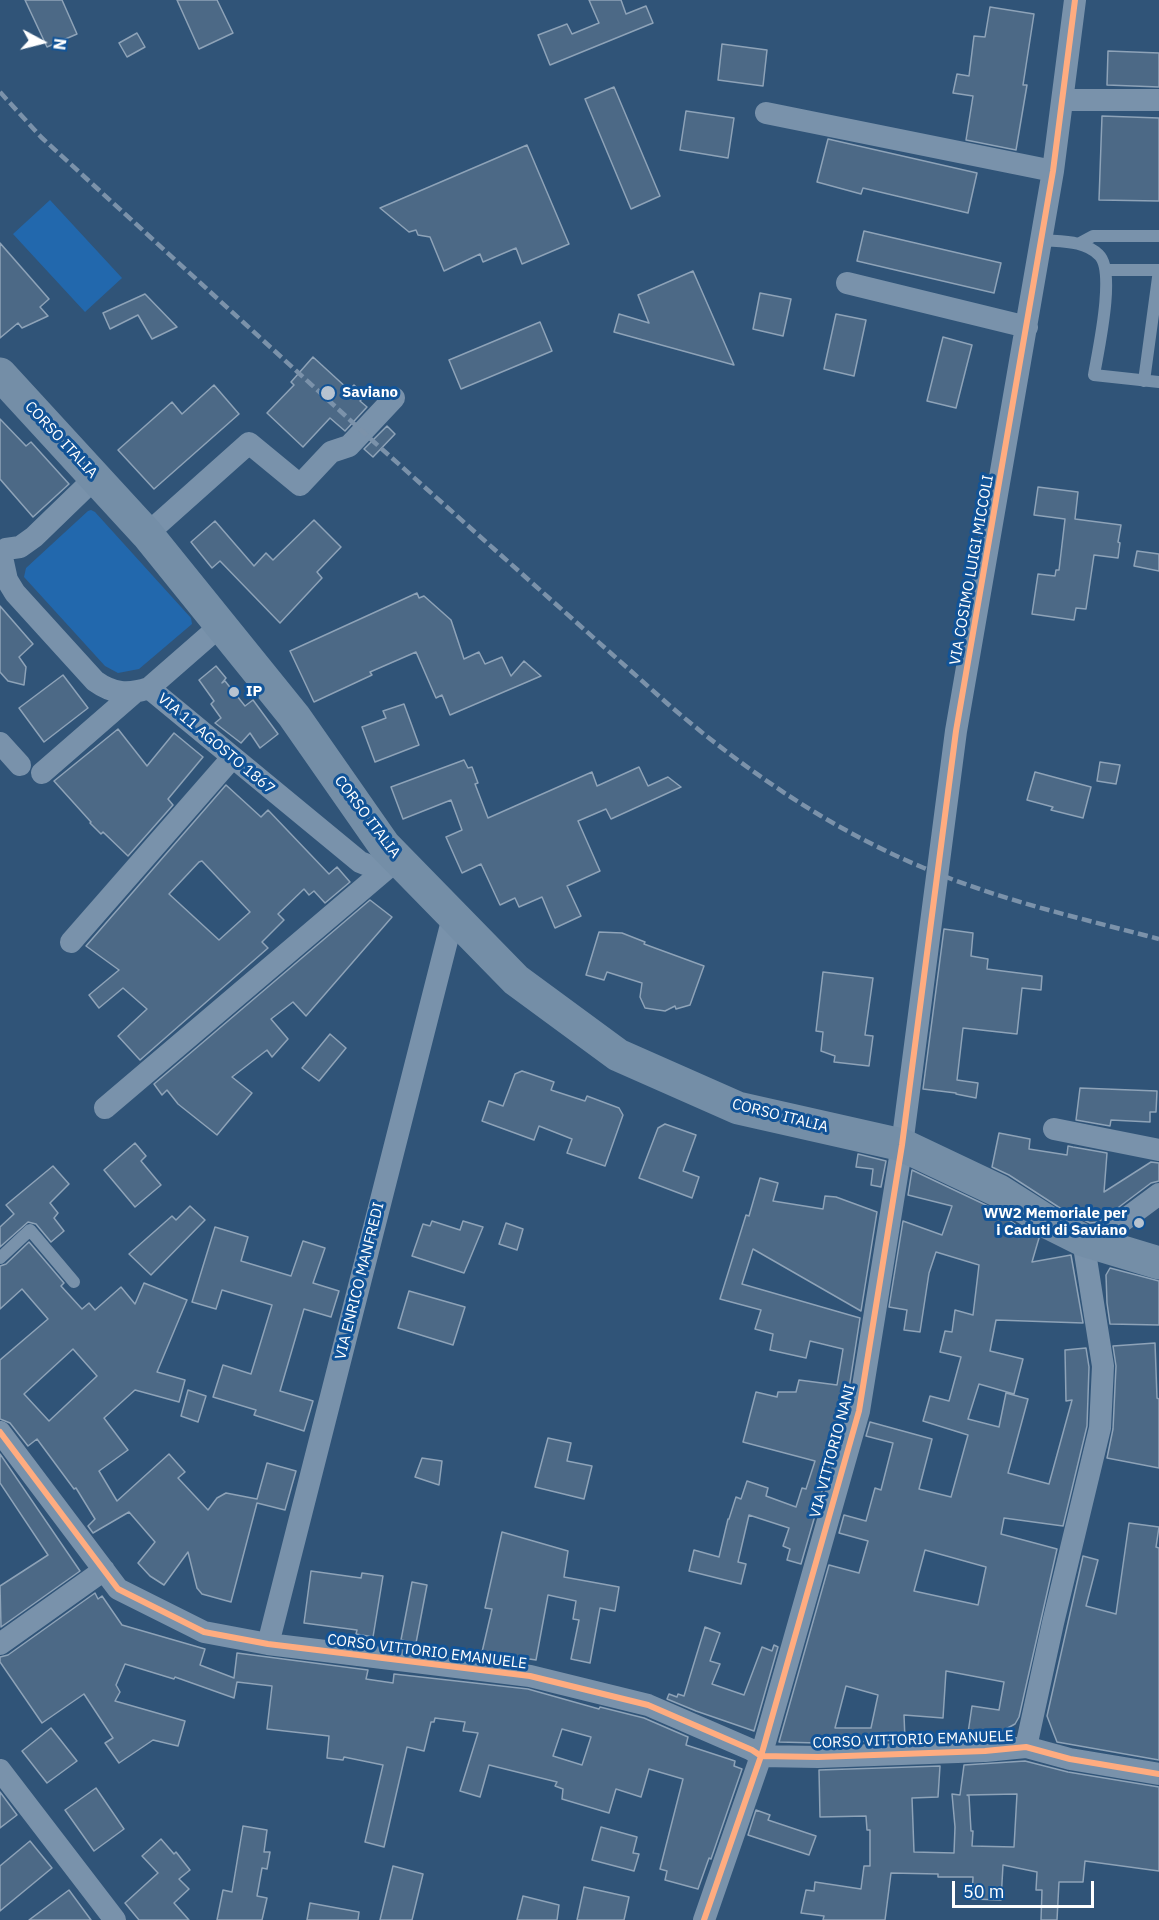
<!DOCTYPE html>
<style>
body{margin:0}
#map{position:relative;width:1159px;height:1920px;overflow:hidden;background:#305478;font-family:"IBM Plex Sans",sans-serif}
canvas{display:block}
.north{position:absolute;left:12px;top:12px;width:60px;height:60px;-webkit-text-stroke:4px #115397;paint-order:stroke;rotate:97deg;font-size:16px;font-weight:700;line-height:24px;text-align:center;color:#fff}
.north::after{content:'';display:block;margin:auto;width:21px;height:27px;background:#fff;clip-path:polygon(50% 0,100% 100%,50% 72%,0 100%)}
.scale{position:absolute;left:952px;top:1881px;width:142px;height:27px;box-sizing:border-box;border:3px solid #fff;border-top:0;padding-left:8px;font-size:18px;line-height:21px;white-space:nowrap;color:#fff;-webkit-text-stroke:4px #115397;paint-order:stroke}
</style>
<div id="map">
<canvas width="1159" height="1920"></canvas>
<div class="north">N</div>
<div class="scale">50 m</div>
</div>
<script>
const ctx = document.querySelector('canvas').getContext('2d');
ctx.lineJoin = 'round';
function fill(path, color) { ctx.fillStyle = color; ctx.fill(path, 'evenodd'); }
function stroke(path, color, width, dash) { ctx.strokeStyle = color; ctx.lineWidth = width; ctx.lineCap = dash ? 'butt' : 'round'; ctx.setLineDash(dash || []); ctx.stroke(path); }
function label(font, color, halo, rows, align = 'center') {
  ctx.font = font + ' "IBM Plex Sans",sans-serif'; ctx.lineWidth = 6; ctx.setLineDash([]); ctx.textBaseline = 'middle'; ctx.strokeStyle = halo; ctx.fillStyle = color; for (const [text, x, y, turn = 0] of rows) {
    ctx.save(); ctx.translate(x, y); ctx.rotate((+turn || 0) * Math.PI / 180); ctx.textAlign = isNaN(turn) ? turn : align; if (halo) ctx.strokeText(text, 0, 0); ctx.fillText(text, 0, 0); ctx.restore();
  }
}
fill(new Path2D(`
 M50,200L122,278L85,312L13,234Z
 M91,510L95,512L191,618L192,624L139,669L118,673L105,666L24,577L26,568L88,511Z`), '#2268ad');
const building = new Path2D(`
 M25,0H62L77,34L47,47Z
 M177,0H217L233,33L199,49Z
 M589,0H621L626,14L646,6L653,23L550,65L538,35L567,24L572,34L599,23Z
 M990,7L1034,14L1023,85H1027L1016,150L966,140L973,96L953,93L957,74L969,76L974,36L985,37Z
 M137,33L145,47L127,57L119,43Z
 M722,44L767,50L763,86L718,80Z
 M1108,51L1159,53V87L1107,85Z
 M614,87L660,196L631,209L585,99Z
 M686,111L734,118L728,158L680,150Z
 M1102,116L1159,118V201L1099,200Z
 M828,139L977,173L968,213L863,188L861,194L817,182Z
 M527,145L569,244L522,264L516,248L483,262L480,254L444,271L430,237L418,235L416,230L409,232L380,208Z
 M864,231L1001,263L994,293L857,261Z
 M0,243L49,299L40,307L48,316L22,328L18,323L0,338Z
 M693,271L714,319L734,365L614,332L619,314L649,323L638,295Z
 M760,293L791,299L783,336L753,329Z
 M145,294L177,327L152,339L138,315L110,329L103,313Z
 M836,314L866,320L854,376L824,369Z
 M540,322L552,351L461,389L449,360Z
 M943,337L972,345L956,408L927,401Z
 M313,357L349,390L354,385L365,395L360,401L367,407L345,431L330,418L303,447L267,413L294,385L291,382Z
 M214,385L239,414L154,489L118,450L172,402L182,414Z
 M0,419L26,446L31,442L69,484L33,517L0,479Z
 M387,426L395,434L373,457L364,449Z
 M1038,487L1078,492L1075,519L1121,525L1118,542L1120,543L1118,558L1094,555L1086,609L1076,608L1074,620L1032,614L1038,574L1055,576L1056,570H1059L1065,519L1034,515Z
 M314,520L341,547L317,572L322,578L280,623L220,561L212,568L191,542L215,521L254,566L266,553L273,560Z
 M1137,551L1159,554V571L1134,566Z
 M417,593L419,598L424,596L451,620L464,659L479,652L485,664L502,657L511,676L524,661L541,676L450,715L442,695L436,698L416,652L370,672L372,675L314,702L290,651Z
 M0,606L33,644L19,657L26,667L24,685L8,681L0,672Z
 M216,666L226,678L222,683L225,681L245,706L253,700L278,734L260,748L250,733L241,743L215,723L221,718L211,704L214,701L199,680Z
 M63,675L88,708L44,742L19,708Z
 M404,704L419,745L375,762L362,727L386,718L383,711Z
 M118,729L147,766L174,733L203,757L168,799L173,805L128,856L103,832L101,834L90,823L91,822L54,781Z
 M464,760L468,768L472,767L478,783L475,784L488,818L592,772L597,786L639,767L648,786L668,777L681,787L611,819L606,809L578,821L600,871L567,886L581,916L555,928L542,897L519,907L515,898L500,905L481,864L462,873L446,837L462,830L451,800L403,819L391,787Z
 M1100,762L1120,765L1116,784L1097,781Z
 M1035,772L1091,787L1083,818L1051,810L1053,807L1027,800Z
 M226,785L261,817L268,810L329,874L337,867L350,882L325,903L314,891L309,895L304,889L278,914L284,920L262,942L268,948L140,1060L118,1036L147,1009L123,988L99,1008L89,995L119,970L86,946ZM202,861L250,912L219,940L169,894L199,862Z
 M370,900L392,917L306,1016L293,1002L271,1019L288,1039L272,1057L267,1050L232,1077L252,1093L217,1135L178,1104L167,1090L162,1095L154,1084Z
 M944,929L973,933L971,956L988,959L987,969L1042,976L1041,990L1022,988L1017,1034L963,1028L957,1080L978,1083L976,1098L956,1094V1093L923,1089Z
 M599,932L622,933L645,942L644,944L704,966L690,1005L676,1009L675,1006L665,1011L645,1008L640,997L642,983L607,972L604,980L586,975Z
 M823,972L873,978L865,1035L873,1036L869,1066L834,1062L835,1056L821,1051L823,1032L816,1031Z
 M330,1034L346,1048L319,1081L302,1068Z
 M522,1071L554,1082L551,1090L585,1101L587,1096L619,1108L623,1115L605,1166L567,1153L572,1139L539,1126L534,1140L482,1121L489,1101L503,1106L515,1074Z
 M1080,1088L1157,1091L1156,1112H1150V1122L1111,1120L1110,1126L1076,1120Z
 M665,1124L696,1135L683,1171L699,1177L692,1198L639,1178L658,1128Z
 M999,1133L1030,1139L1029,1149L1067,1155L1068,1146L1073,1147L1107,1153L1104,1192L1151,1162L1159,1163V1181L1151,1183L1099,1222L1090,1223L1060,1208L1009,1175L992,1167Z
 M135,1143L146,1156L141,1161L161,1185L135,1207L104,1170Z
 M858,1154L886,1161L881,1187L871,1185L873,1169L856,1167Z
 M53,1166L69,1184L50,1203L58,1213L54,1218L64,1231L51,1242L36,1224L28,1222L0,1247V1227L14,1214L6,1205Z
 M912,1170L990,1207L1015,1224V1226L1023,1228L1039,1238L1032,1262L1071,1255L1083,1323L996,1320L990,1351L1023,1359L1014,1394L979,1384L968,1419L999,1427L1006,1393L1028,1399L1008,1473L1049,1484L1072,1400L1066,1401L1065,1350L1086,1348L1089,1367L1087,1426L1063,1526L1004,1518L1001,1534L1057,1549L1019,1717L1015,1724L993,1736L968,1733L972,1706L999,1710L1004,1682L946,1671L943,1718L904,1715L905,1740L818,1743L779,1742L829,1565L859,1573L868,1541L839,1533L844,1515L866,1521L875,1488L881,1490L893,1443L866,1436L870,1422L932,1439L919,1489L951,1497L968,1435L923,1421L930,1396L949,1401L961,1357L940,1352L945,1331L952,1332L955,1310L973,1315L979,1265L936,1252L929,1273L920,1332L904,1330L907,1310L889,1307L903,1221L942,1235L952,1206L908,1195ZM925,1550L986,1567L978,1605L914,1591ZM846,1686L878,1695L871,1728H835Z
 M760,1178L778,1183L773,1201L823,1209L825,1196L836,1197L877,1212L861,1311L753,1249L742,1284L860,1318L846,1408L801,1564L787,1560L790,1549L783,1546L789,1528L749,1515L738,1562L746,1564L741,1584L689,1571L694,1550L719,1557L728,1519H729L736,1497L741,1499L747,1481L768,1488L766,1496L796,1507L802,1488L806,1489L815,1461L743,1442L756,1392L777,1397L778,1392H796L799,1380L837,1385L843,1349L810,1341L806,1358L770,1350L773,1334L755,1329L761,1310L720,1299L746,1215L749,1216Z
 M190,1206L205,1220L151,1275L129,1254L172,1216L176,1220Z
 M432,1221L460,1230L463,1221L483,1227L464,1273L412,1256L423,1224L430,1226Z
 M506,1223L523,1229L517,1250L499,1244Z
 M215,1227L248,1237L241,1261L291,1276L303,1241L325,1248L313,1283L339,1291L331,1317L304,1309L280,1391L313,1401L304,1431L254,1415L256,1410L213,1397L223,1365L251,1374L272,1305L222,1290L216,1309L192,1302Z
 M29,1242L64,1283L61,1286L82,1309L89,1303L95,1310L121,1287L135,1304L144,1283L187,1300L157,1372L185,1380L179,1402L135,1390L104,1418L128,1450L99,1471L117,1501L169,1454L185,1472L178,1478L208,1510L217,1498L226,1493L257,1499L267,1463L296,1471L285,1510L257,1503L231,1602L202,1594L197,1588L188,1552L164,1585L150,1576L138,1563L155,1542L129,1512L93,1533L88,1526L95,1519L76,1488L74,1489L37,1439L28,1446L10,1423L0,1419V1360L48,1319L22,1289L0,1309V1266L6,1264ZM73,1349L97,1376L49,1421L24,1394Z
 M1110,1268L1159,1281V1325L1110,1324L1107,1303L1106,1275Z
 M409,1291L465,1307L453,1345L398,1328Z
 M1155,1343L1157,1398L1159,1399V1468L1107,1458L1113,1429L1116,1366L1113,1346Z
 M188,1390L206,1396L198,1422L181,1416Z
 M548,1438L571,1443L567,1461L592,1466L584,1499L535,1487Z
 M0,1454L80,1571L1,1627L0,1586L48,1555L0,1483Z
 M422,1458L442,1461L439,1485L415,1477Z
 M1129,1523L1159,1527L1156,1547L1159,1548V1760L1057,1742L1047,1716L1083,1556L1098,1560L1086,1606L1116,1614Z
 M502,1532L568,1551L564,1577L619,1587L615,1611L600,1608L590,1663L571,1659L579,1620L573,1619L576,1601L548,1595L536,1660L482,1652L492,1609L485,1608Z
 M311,1571L361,1578L362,1573L383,1576L373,1637L356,1634L357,1630L304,1623Z
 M412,1582L427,1585L416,1643L401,1640Z
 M95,1593L98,1599L102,1596L122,1625L205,1649L200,1665L234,1678L237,1653L368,1670L366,1679L393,1683L394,1674L528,1689L599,1709L600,1707L644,1718L688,1737L686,1745L735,1761L734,1766L742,1769L711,1859L709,1858L698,1889L665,1880L667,1871L660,1869L683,1779L649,1769L641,1797L616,1789L609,1813L562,1799L563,1789L555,1786L557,1782L489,1765L480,1797L460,1791L478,1733L463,1731L465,1722L435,1718L434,1722H431L424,1751L407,1747L384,1847L365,1842L383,1765L344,1757L343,1760L327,1758L329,1736L267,1729L272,1686L237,1682L234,1698L175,1677L174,1679L125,1664L116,1685L120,1692L115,1701L185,1721L178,1746L153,1740L119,1763L105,1743L113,1738L84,1694L42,1723L0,1662V1657L8,1655ZM562,1729L591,1737L582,1765L553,1756Z
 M705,1627L720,1633L710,1661L720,1664L712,1684L744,1695L762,1647L772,1651L774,1645L778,1647L754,1731L696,1711L667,1699L669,1694L677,1697L678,1694L684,1696Z
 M51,1728L77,1761L47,1783L22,1751Z
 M1025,1761L1068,1772L1159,1787V1871L1085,1861L1083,1882H1059L1057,1920H1041L1042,1890H1036L1037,1872L1003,1865L1001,1900L972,1899L973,1877H938V1874L891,1873L885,1920H823L824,1916L801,1913L806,1890L814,1891L815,1882L861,1889L864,1866H870V1830H867L866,1816L820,1817L819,1770L940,1766L938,1797L912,1798L914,1852L954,1853L955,1827L952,1794L960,1795L964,1765ZM1017,1794L1014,1847L972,1846L973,1831H971L969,1796L967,1795Z
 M96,1788L124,1829L94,1851L65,1810Z
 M0,1792L17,1815L0,1828Z
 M756,1810L770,1815L768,1820L816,1836L809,1855L748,1835Z
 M243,1826L267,1830L264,1852H270L267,1869L262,1868L257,1896L267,1898L262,1920H217L223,1890L232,1892Z
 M601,1827L637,1837L633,1853L639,1854L634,1871L592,1860Z
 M161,1839L174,1854L176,1852L190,1870L179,1879L189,1889L174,1903L189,1920H139L125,1903L158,1873L142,1856Z
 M30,1841L52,1868L0,1911V1866Z
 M393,1866L423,1874L412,1920H380Z
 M584,1887L629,1897L624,1920H577Z
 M69,1890L91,1920H29Z
 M523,1896L559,1905L557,1920H517Z
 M310,1903L359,1912L358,1920H307Z`);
fill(building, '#4c6986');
stroke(building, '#8ea3b8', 1.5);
stroke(new Path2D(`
 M1041,240C1061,242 1084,240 1099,255C1116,271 1098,351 1094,375L1159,382
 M1080,243L1093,236H1159
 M1106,270H1159
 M1144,381L1159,270
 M0,1258L30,1230L74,1282`), '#7992ab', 12);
stroke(new Path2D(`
 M1063,100H1159
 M766,113L1053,171
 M847,283L1027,327
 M147,534L249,443L300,485L331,452L349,446L394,398
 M6,549L20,547L34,537L96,477
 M2,557L7,580L15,593L95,681C113,694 128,695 149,688L360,862L375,868L384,862L386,855L384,845
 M149,688L220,626
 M0,743L20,765
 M42,773L134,693
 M71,942L232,758
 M105,1108L392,864
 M1054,1129L1159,1150
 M1093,1243L1159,1194
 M0,1432L118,1589L204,1632L268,1644L530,1676L648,1705L752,1750L761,1756L818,1757L985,1751L1026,1747L1070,1759L1159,1774
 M0,1644L104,1570
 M268,1644L453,917
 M1026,1747L1053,1623L1100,1428L1103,1366L1083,1240
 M0,1770L115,1920
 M704,1920L761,1756L859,1411L902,1145L956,731L1053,171L1075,0`), '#7992ab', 22);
stroke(new Path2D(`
 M0,374L147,534L294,716L384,845L516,980L618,1055L738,1108L902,1145L999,1191L1051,1224L1083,1240L1159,1263`), '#748ea7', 33);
stroke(new Path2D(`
 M0,92L41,137L374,442L669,705C746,771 830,829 924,868C999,900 1080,918 1159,939`), '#7b92aa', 4.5, [10, 4.5]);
stroke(new Path2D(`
 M0,1432L118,1589L204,1632L268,1644L530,1676L648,1705L752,1750L761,1756L818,1757L985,1751L1026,1747L1070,1759L1159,1774
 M704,1920L761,1756L859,1411L902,1145L956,731L1053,171L1075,0`), '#ffac80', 6);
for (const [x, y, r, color] of [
 [328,393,8,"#b7c3d0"],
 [234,692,6,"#b7c3d0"],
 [1139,1223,6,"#b7c3d0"]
]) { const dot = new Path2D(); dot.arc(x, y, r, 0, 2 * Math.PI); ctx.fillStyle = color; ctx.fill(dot); stroke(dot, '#115397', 2); }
label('bold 15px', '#fff', '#115397', [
 ["Saviano",342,393],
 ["IP",246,692],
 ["WW2 Memoriale per",1127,1214,"right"],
 ["i Caduti di Saviano",1127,1231,"right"]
], 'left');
label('15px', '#fff', '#115397', [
 ["CORSO ITALIA",61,440,47],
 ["VIA COSIMO LUIGI MICCOLI",972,570,-80],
 ["VIA 11 AGOSTO 1867",216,744,40],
 ["CORSO ITALIA",367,817,53],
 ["CORSO ITALIA",780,1116,14],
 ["VIA ENRICO MANFREDI",360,1281,-76],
 ["VIA VITTORIO NANI",833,1451,-75],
 ["CORSO VITTORIO EMANUELE",427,1652,7],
 ["CORSO VITTORIO EMANUELE",913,1740,-2]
]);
</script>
